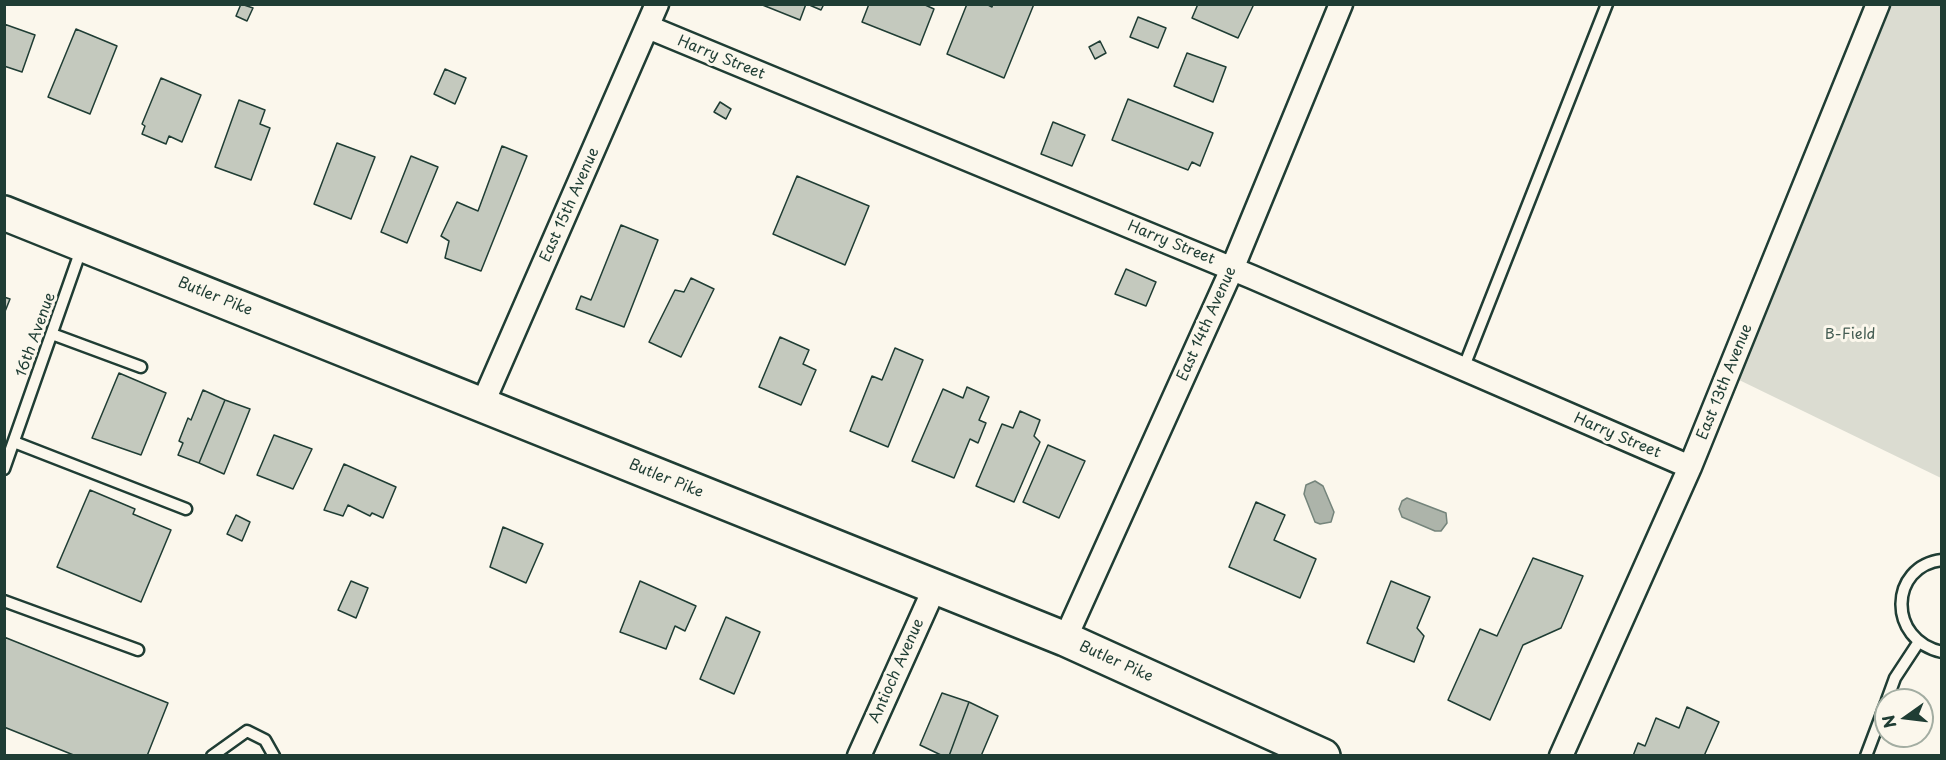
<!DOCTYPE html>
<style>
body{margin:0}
#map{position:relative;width:1946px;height:760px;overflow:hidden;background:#fbf7ec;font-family:"Playpen Sans",sans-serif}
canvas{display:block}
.frame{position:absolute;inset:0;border:6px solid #1f3d34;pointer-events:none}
.north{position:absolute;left:1874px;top:688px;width:60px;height:60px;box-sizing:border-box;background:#fbf7ec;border:2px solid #a3ada2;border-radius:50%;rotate:256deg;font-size:16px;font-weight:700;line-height:24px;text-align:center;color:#1f3d34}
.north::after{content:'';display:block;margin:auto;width:21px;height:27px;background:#1f3d34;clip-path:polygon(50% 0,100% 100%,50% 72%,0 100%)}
</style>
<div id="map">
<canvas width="1946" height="760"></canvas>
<div class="frame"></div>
<div class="north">N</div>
</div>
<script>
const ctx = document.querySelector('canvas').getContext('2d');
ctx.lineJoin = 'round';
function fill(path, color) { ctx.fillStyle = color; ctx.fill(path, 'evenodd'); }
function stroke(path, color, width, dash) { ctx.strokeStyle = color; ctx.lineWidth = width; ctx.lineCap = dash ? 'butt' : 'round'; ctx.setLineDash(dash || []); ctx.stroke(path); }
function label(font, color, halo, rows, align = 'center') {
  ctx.font = font + ' "Playpen Sans",sans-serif'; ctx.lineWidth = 6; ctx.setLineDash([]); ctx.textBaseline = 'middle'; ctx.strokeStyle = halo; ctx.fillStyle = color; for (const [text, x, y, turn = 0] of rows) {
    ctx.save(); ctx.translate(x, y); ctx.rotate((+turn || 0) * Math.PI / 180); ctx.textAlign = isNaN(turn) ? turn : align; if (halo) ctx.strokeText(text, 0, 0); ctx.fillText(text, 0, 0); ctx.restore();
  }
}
fill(new Path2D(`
 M1892,5H1941V478L1735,378Z`), '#dbdcd1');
const water = new Path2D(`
 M1315,481L1323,486L1334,512L1331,522L1320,524L1315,522L1304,494L1306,485Z
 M1407,498L1446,513L1447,523L1441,531H1435L1402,517L1399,509L1402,501Z`);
fill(water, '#adb4aa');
stroke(water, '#74847b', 1.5);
const building = new Path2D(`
 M241,4L253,8L247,21L236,16Z
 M760,4H806L800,20Z
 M807,4H824L821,10Z
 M869,4H923L934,9L920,45L862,22Z
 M967,4H986L992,7L993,4H1034L1004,78L947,54Z
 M1198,4H1254L1238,38L1192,18Z
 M1138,17L1166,28L1158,48L1130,37Z
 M4,24L35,35L22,72L4,66Z
 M76,29L117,46L90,114L48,97Z
 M1100,41L1106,53L1095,59L1089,47Z
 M1187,53L1226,67L1213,102L1174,86Z
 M445,69L466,78L455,104L434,94Z
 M161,78L201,95L182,142L169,136L166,144L142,134L145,126L142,124Z
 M1128,99L1213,133L1200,166L1192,162L1188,170L1112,140Z
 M239,100L265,110L260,124L270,128L251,180L215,167Z
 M720,102L731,109L726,119L714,112Z
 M1053,122L1085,135L1072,166L1041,154Z
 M337,143L375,157L351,219L314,204Z
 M502,146L527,156L481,271L445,258L449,241L441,236L457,202L478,211Z
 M411,156L438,167L407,243L381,232Z
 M797,176L869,206L845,265L773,234Z
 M621,225L658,240L624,327L576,309L581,296L591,300Z
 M1126,269L1156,282L1146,306L1115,294Z
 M691,278L714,289L681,357L649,342L675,290L684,292Z
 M4,297L10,299L4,314Z
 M780,337L809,350L803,364L816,370L801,405L759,387Z
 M895,348L923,360L888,447L850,431L872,376L882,380Z
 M119,373L166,393L141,455L92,438Z
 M967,387L989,397L979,420L986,423L978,443L970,439L954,478L912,461L943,389L963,398Z
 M203,390L225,400L199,463L178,455L183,443L179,441L188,418L191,420Z
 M225,400L250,409L224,474L199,463Z
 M1020,411L1040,420L1034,436L1040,442L1014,502L976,486L1002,424L1013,428Z
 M274,435L312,449L293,489L257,475Z
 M1048,445L1085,461L1059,518L1023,502Z
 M344,464L396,487L383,518L372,513L370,516L348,505L343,516L324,510Z
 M90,490L135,509L133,514L171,530L141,602L57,567Z
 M1256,502L1285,515L1274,540L1316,559L1300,598L1229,567Z
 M236,515L250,522L242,541L227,534Z
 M503,527L543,544L526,583L490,567Z
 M1533,558L1583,576L1561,628L1523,645L1490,720L1448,700L1480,629L1497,636Z
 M351,581L368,588L356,618L338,610Z
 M640,581L696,606L685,631L675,626L666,649L620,632Z
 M1391,581L1430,597L1417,628L1424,636L1414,662L1367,643Z
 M726,617L760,632L734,694L700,679Z
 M4,637L168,703L147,756H76L4,727Z
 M942,693L969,702L949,756H943L920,745Z
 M969,702L998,716L981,756H949Z
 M1687,707L1719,722L1704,756H1633L1638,743L1645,746L1656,718L1679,728Z`);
fill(building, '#c4c9be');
stroke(building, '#1f3d34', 1.5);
const service = new Path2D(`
 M52,334L141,367
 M1463,369L1607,4
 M14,442L186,509
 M4,469L82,247
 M1942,560C1889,566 1887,640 1942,652
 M4,601L138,650
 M1887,700L1895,678L1918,643
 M212,756L247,731L265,740L274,756
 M1866,756L1886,703`);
const minor = new Path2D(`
 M648,27L1252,277L1690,467
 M482,405L657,4
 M1065,639L1232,269L1341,4
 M859,756L935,587
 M1561,756L1690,467L1878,4`);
const primary = new Path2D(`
 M4,213L1065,639L1323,756`);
stroke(service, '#1f3d34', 15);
stroke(minor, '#1f3d34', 27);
stroke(primary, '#1f3d34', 38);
stroke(service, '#fbf7ec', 10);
stroke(minor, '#fbf7ec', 22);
stroke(primary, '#fbf7ec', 33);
label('15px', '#1f3d34', '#fbf7ec', [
 ["Harry Street",721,58,22],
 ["East 15th Avenue",570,205,-66],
 ["Harry Street",1171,243,22],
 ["Butler Pike",215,297,22],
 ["East 14th Avenue",1207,324,-66],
 ["16th Avenue",36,335,-70],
 ["East 13th Avenue",1725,382,-68],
 ["Harry Street",1617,436,23],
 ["Butler Pike",666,479,22],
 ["Butler Pike",1116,662,24],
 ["Antioch Avenue",897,671,-66]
]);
label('15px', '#455d53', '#fbf7ec', [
 ["B-Field",1850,335]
]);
</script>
